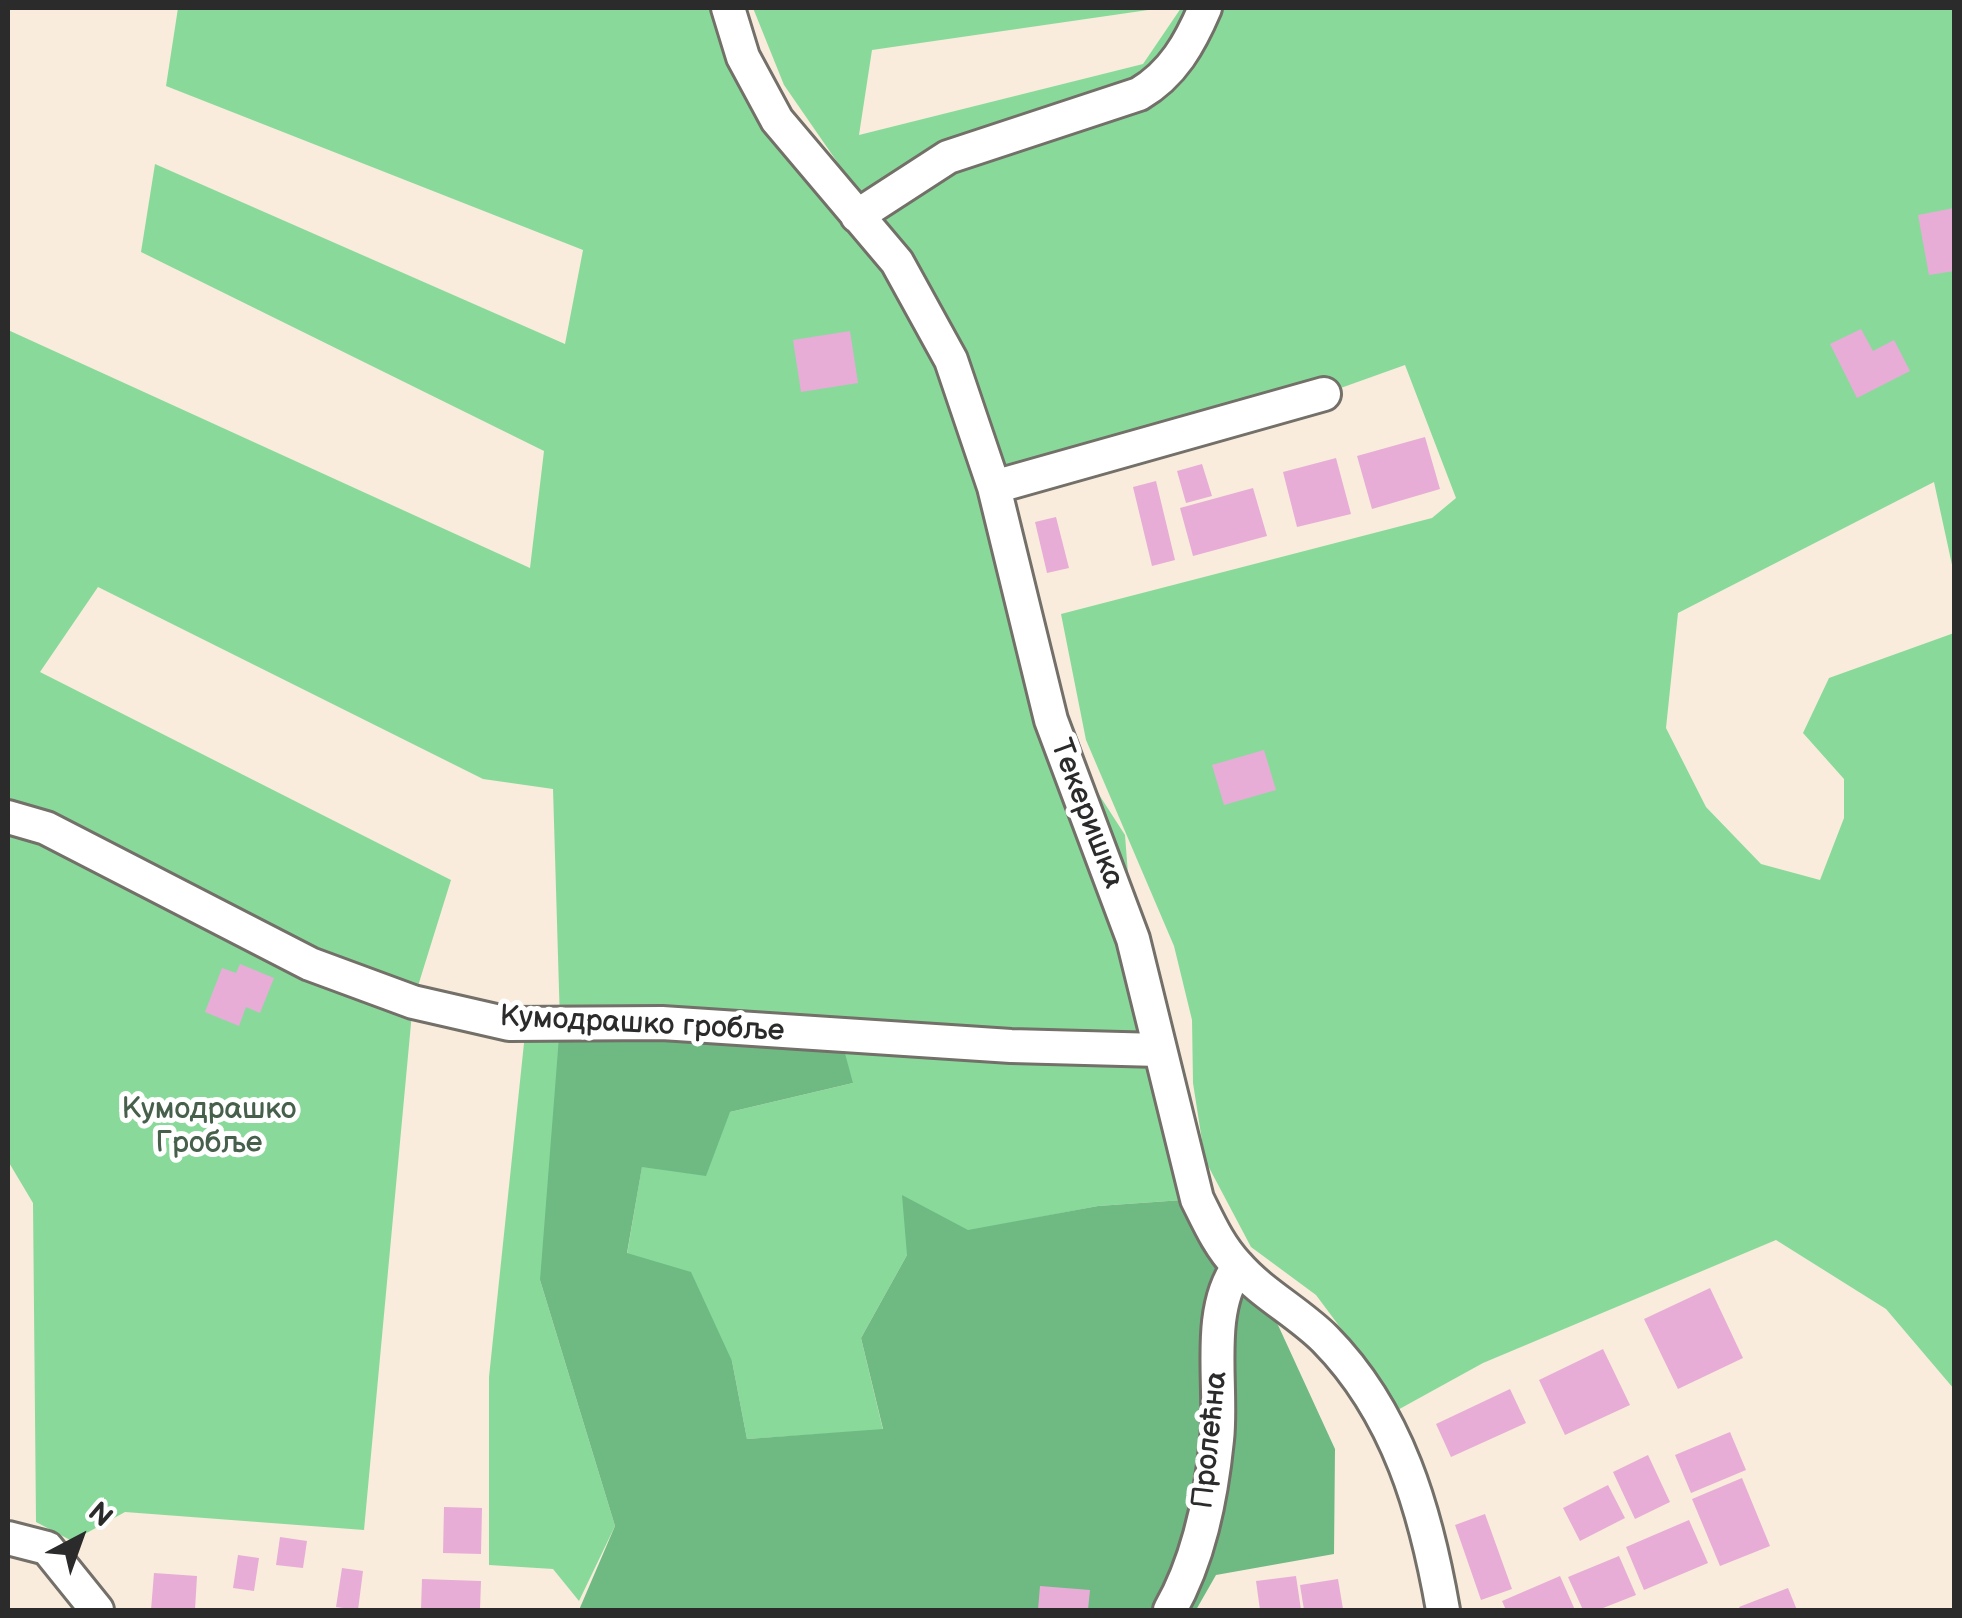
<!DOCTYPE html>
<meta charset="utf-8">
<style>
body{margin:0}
#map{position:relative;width:1962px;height:1618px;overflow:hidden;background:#f9ecdc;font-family:"Balsamiq Sans",sans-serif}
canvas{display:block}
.frame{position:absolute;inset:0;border:10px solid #2b2b2b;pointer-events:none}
.north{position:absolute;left:30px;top:1488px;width:100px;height:100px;-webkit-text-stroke:8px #fff;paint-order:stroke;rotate:41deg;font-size:28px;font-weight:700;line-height:40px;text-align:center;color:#2b2b2b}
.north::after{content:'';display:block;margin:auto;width:35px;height:45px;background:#2b2b2b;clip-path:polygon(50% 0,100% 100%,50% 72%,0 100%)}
</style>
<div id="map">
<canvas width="1962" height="1618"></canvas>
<div class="frame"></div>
<div class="north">N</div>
</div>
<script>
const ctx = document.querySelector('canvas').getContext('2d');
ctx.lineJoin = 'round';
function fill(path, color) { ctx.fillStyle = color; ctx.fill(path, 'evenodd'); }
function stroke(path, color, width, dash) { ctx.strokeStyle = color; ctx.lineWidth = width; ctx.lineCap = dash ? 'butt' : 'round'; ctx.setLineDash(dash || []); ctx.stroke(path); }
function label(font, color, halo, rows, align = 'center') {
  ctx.font = font + ' "Balsamiq Sans",sans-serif'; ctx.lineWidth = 10; ctx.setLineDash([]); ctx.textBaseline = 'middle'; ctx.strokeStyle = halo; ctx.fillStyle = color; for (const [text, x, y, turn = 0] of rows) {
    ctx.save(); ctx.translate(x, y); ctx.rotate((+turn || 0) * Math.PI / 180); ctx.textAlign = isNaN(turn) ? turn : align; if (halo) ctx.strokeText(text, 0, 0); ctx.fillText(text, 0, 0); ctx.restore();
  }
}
fill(new Path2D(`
 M178,8H729L743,57L856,213L851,182L784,85L753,8H1162L872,50L859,135L1143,64L1181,8H1954V574L1934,482L1678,613L1666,728L1706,807L1761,864L1820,880L1844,818V779L1803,733L1829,678L1954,633V1389L1886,1309L1776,1240L1483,1363L1394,1412L1387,1390L1316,1295L1251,1247L1205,1160L1193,1083L1192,1020L1174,946L1086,740L1061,614L1432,518L1456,498L1405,365L1324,394L995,488L1051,720L1125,835L1133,939L1197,1199L1098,1206L968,1231L907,1255L861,1338L883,1430L747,1439L732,1361L627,1254L642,1166L730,1112L853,1083L662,1023L540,1280L615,1526L579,1601L553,1569L489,1565V1377L526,1024L560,1023L553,789L483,779L98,587L40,672L451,880L413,1002L364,1530L125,1512L72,1541L36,1522L33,1203L8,1161V330L530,568L544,451L141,252L155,164L565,344L583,250L166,86Z`), '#89da9a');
fill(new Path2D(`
 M560,1024L840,1035L853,1083L730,1112L706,1176L642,1167L627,1253L691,1272L732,1361L747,1439L883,1429L861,1338L907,1255L902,1195L968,1230L1098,1206L1197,1199L1278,1325L1335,1449L1334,1554L1216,1575L1196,1610H579L615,1526L540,1280Z`), '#6eba82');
fill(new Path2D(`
 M1954,208V271L1929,275L1918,215Z
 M1861,329L1873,351L1894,340L1910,371L1857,398L1830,344Z
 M850,331L858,383L801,392L793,340Z
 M1425,437L1440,489L1372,509L1357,456Z
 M1336,458L1351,514L1297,527L1283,472Z
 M1202,464L1212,496L1186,503L1177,471Z
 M1156,481L1175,560L1152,566L1133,487Z
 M1253,488L1267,536L1193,556L1180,508Z
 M1056,517L1069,568L1047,573L1035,522Z
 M1264,750L1276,790L1224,805L1212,765Z
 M240,964L274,978L260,1013L246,1007L239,1026L205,1012L222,968L236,973Z
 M1710,1288L1743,1358L1678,1389L1644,1319Z
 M1603,1349L1630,1405L1565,1435L1539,1380Z
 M1510,1389L1526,1423L1451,1457L1436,1424Z
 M1730,1432L1746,1470L1691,1493L1675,1455Z
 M1648,1455L1670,1502L1635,1519L1613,1472Z
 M1742,1478L1770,1546L1720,1566L1692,1499Z
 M1608,1485L1625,1518L1580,1541L1563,1508Z
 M444,1507L482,1508L481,1554L443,1553Z
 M1485,1514L1512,1589L1481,1600L1455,1525Z
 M1689,1520L1708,1563L1644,1590L1626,1547Z
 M280,1537L307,1541L303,1568L276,1565Z
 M238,1555L259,1558L254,1591L233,1588Z
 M1619,1556L1636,1595L1598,1610H1583L1568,1577Z
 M342,1568L363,1571L358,1610L336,1607Z
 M154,1573L197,1576L195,1610H151Z
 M1296,1576L1301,1610H1260L1256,1581Z
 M1560,1576L1575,1610H1506L1502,1601Z
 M422,1579L481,1581L480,1610H421Z
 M1338,1579L1343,1609L1304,1610L1300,1585Z
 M1040,1586L1090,1590L1088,1610H1038Z
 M1788,1588L1797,1610H1741L1739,1607Z`), '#e7add7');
const street = new Path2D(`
 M728,8L743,57L777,120L897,262L951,360L994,487L1051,720L1133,939L1197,1199C1209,1223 1219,1246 1237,1265C1262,1294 1298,1312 1325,1339C1398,1413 1426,1512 1443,1610
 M857,216L948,157L1139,94C1173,74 1190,43 1205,8
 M994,487L1324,394
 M8,817L46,828L310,964L413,1002L509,1024L662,1023L1011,1046L1159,1050
 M8,1538L47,1548L97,1610
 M1170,1610C1199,1559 1211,1499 1217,1440C1223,1387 1205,1312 1238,1267`);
stroke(street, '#736f69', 38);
stroke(street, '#fff', 32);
label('30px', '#2b2b2b', '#fff', [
 ["Текеришка",1086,814,69],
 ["Кумодрашко гробље",642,1025,3],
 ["Пролећна",1211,1440,-84]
]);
label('30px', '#47604c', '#fff', [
 ["Кумодрашко",209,1110],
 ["Гробље",209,1144]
]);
</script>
